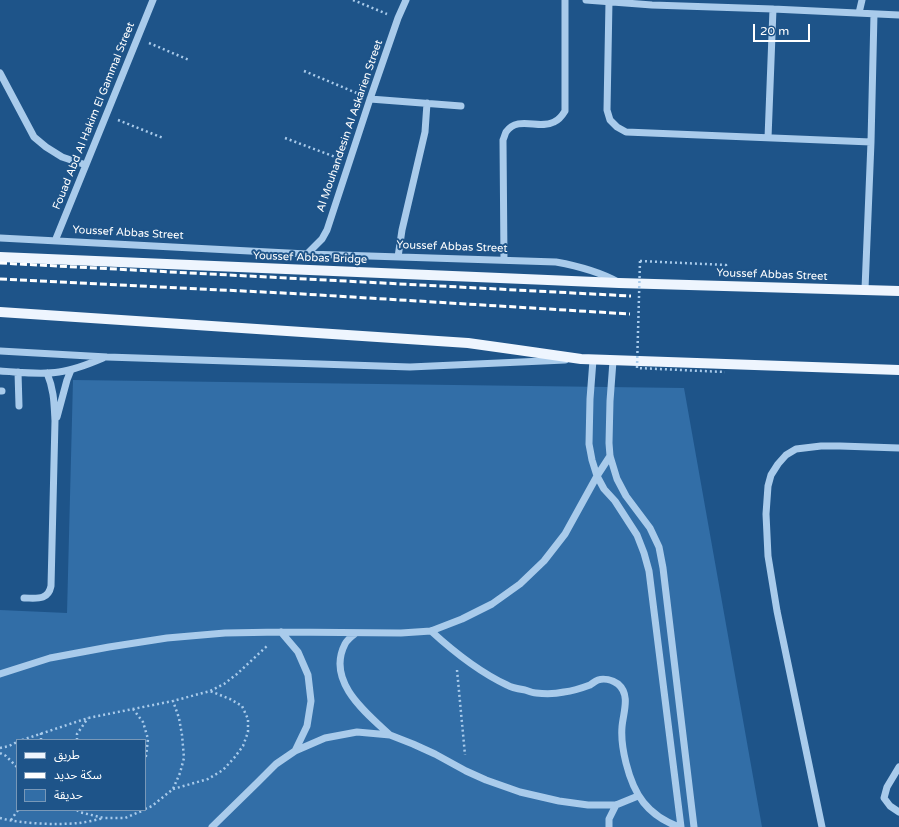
<!DOCTYPE html>
<meta charset="utf-8">
<style>
body{margin:0}
#map{position:relative;width:899px;height:827px;overflow:hidden;background:#1e5489;font-family:"Varela Round","Noto Sans Arabic",sans-serif}
canvas{display:block}
.legend{position:absolute;left:16px;top:739px;width:130px;height:72px;box-sizing:border-box;background:#1e5489;border:1px solid #7898b8;margin:0;padding:5px 7px;list-style:none;font-size:12px;color:#fff}
.legend li{display:flex;align-items:center;gap:8px;height:20px}
.legend b{width:20px;border:1px solid #7898b8}
.scale{position:absolute;left:753px;top:24px;width:57px;height:18px;box-sizing:border-box;border:2px solid #fff;border-top:0;padding-left:5px;font-size:12px;line-height:14px;white-space:nowrap;color:#fff;-webkit-text-stroke:3px #1e5489;paint-order:stroke}
</style>
<div id="map">
<canvas width="899" height="827"></canvas>
<ul class="legend">
<li><b style="height:5px;background:#eef5fe"></b>طريق</li>
<li><b style="height:5px;background:#fff"></b>سكة حديد</li>
<li><b style="height:11px;background:#326ea7"></b>حديقة</li>
</ul>
<div class="scale">20 m</div>
</div>
<script>
const ctx = document.querySelector('canvas').getContext('2d');
ctx.lineJoin = 'round';
function fill(path, color) { ctx.fillStyle = color; ctx.fill(path, 'evenodd'); }
function stroke(path, color, width, dash) { ctx.strokeStyle = color; ctx.lineWidth = width; ctx.lineCap = dash ? 'butt' : 'round'; ctx.setLineDash(dash || []); ctx.stroke(path); }
function label(font, color, halo, rows, align = 'center') {
  ctx.font = font + ' "Varela Round",sans-serif'; ctx.lineWidth = 4; ctx.setLineDash([]); ctx.textBaseline = 'middle'; ctx.strokeStyle = halo; ctx.fillStyle = color; for (const [text, x, y, turn = 0] of rows) {
    ctx.save(); ctx.translate(x, y); ctx.rotate((+turn || 0) * Math.PI / 180); ctx.textAlign = isNaN(turn) ? turn : align; if (halo) ctx.strokeText(text, 0, 0); ctx.fillText(text, 0, 0); ctx.restore();
  }
}
fill(new Path2D(`
 M73,380L684,388L762,827H0V610L67,613ZM17,740H145V810H17Z`), '#326ea7');
stroke(new Path2D(`
 M353,0L387,14
 M149,43L189,60
 M304,71L359,94
 M118,120L163,138
 M285,138L338,158
 M640,261L726,265V273
 M457,670L465,755
 M133,709L143,722L148,739L146,756L145,758
 M22,740L88,718L173,701L210,691L224,684L237,674L267,646
 M41,740V733
 M77,740V734L88,718
 M0,748L9,746L17,742
 M0,753L6,756L16,766L17,769
 M173,789L208,779L223,770L234,758L243,746L248,732V719L242,706L230,699L210,691
 M145,809L152,806L173,789L180,773L184,758L182,735L179,718L173,701
 M77,810L79,812L104,818H125L144,810
 M0,818C21,824 57,825 79,823C87,822 96,820 104,818
 M11,820L18,810`), '#a9cbeb', 2.5, [2, 3]);
stroke(new Path2D(`
 M586,0L652,5L773,9L899,15
 M609,1L607,110L610,120L617,127L626,132L871,142
 M859,13L862,0
 M0,73L34,137L46,147L62,157L86,165
 M370,99L461,106
 M768,138L773,9
 M0,238L307,254L556,262C578,266 598,271 618,282
 M55,241L153,0
 M307,254L322,239L327,230L370,99L398,18L406,0
 M398,257L402,230L425,132L427,103
 M504,260L503,140C504,138 505,134 506,132C518,115 539,130 554,122C559,120 562,116 565,111V0
 M865,289L871,142L874,14
 M0,351L107,357L410,367L565,360
 M593,360L590,399L589,444L592,460L597,476L604,489L615,501L637,535L644,553L649,571L681,827
 M613,361L610,401L609,443L610,456L617,479L626,496L650,528L659,547L663,568L694,827
 M0,371C19,372 40,375 59,372C74,370 89,364 103,358
 M18,372L19,406
 M0,391H2
 M57,417L67,380L71,370
 M24,598C36,598 48,601 51,586L55,421C54,402 54,390 47,373
 M431,631C454,652 479,672 507,685C512,688 519,689 525,690C528,691 532,693 536,693C545,694 555,694 564,692C572,691 582,688 590,685C592,684 595,681 598,680C604,678 612,680 618,684C631,695 623,713 622,727C621,739 623,751 626,763C634,795 647,815 679,827
 M281,632L298,652L308,675L311,701L307,726L295,751
 M356,633C352,636 347,640 345,644C326,681 365,712 390,735
 M0,674L50,658L109,647L167,638L225,633L281,632L401,633L431,631L462,619L492,604L520,584L544,561L565,534L597,476L610,456
 M899,767L887,787L884,798L890,806L899,812
 M212,827L258,782L276,764L295,751L325,738L357,732L390,735L413,744L435,754L466,771L486,780L520,792L559,801L588,805H616L638,796
 M609,827V819L616,805
 M822,827L777,611L768,556L766,514L768,486L771,475L778,464L786,455L796,449L821,446H840L899,448`), '#a9cbeb', 7);
stroke(new Path2D(`
 M0,257L619,283L899,291
 M0,312L468,343L518,350L581,359L899,370`), '#eef5fe', 10);
stroke(new Path2D(`
 M0,263L631,296
 M0,279L303,294L630,314`), '#fff', 3, [7, 3]);
stroke(new Path2D(`
 M640,261L637,368L725,372`), '#a9cbeb', 2.5, [2, 3]);
label('11px', '#fff', '#1e5489', [
 ["Fouad Abd Al Hakim El Gammal Street",94,116,-68],
 ["Al Mouhandesin Al Askarien Street",350,126,-71],
 ["Youssef Abbas Street",128,233,3],
 ["Youssef Abbas Street",452,247,2],
 ["Youssef Abbas Bridge",310,258,2],
 ["Youssef Abbas Street",772,275,2]
]);
</script>
